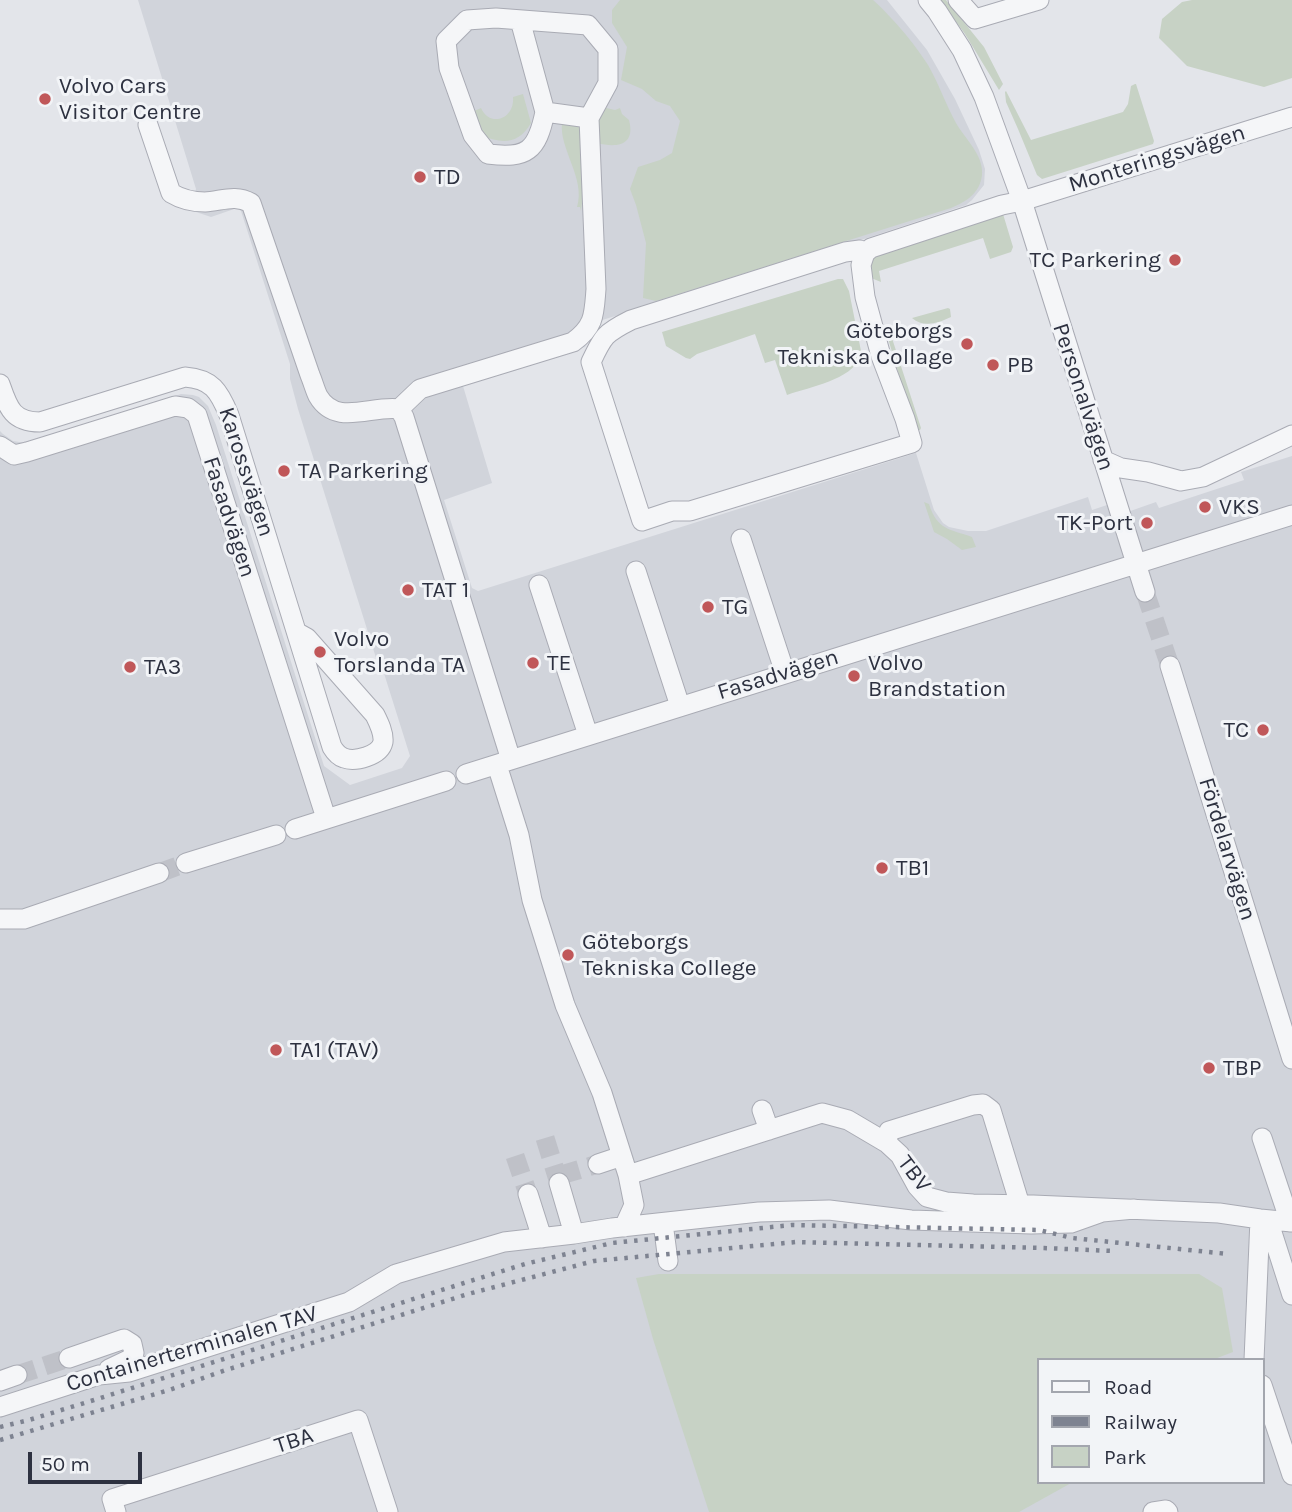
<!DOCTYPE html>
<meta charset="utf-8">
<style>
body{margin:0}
#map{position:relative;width:1292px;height:1512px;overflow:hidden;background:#e3e5ea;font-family:Karla,sans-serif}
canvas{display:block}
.legend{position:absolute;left:1037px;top:1358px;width:228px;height:126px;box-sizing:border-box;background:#f2f4f7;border:2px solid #a3a6ae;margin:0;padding:9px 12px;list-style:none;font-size:21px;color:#2d3140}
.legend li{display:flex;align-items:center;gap:14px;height:35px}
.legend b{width:35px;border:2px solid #a3a6ae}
.scale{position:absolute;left:28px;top:1452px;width:114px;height:32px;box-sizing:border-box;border:4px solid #2d3140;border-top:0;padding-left:9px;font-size:21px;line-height:24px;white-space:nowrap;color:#2d3140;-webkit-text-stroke:5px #f2f4f7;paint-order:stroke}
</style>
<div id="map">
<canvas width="1292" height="1512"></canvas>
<ul class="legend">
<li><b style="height:9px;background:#f5f6f8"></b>Road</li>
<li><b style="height:9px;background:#7e8391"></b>Railway</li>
<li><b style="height:19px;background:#c7d2c5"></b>Park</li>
</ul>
<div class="scale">50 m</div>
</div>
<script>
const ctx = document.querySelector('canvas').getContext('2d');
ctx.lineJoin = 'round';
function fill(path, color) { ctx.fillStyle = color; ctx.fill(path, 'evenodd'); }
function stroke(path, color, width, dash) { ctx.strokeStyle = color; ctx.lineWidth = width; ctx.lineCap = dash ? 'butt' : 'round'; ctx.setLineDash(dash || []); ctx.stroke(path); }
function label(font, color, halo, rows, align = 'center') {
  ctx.font = font + ' Karla,sans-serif'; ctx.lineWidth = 6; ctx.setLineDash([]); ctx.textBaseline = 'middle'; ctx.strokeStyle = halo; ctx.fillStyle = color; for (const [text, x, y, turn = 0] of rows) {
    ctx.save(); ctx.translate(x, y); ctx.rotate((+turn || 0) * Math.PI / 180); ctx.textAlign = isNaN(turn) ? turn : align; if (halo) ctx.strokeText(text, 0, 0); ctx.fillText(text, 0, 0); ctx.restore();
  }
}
fill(new Path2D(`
 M138,0H887L927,50L955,99L979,150L985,169L984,185L972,200L966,205L828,251L599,321L594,333L585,347L581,348L463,386L492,483L444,500L472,588L478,591L916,453L934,510L943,523L949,527L968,531H986L1088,497L1092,510L1107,505L1117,537L1125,534L1119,515L1156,502L1159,508L1244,480L1241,472L1292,456V1512H0V431L3,434L13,441L26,443L181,394L193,395L199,397L208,406L216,425L324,766L350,785L402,768L410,756L382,667L377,661L298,409L290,379V364L241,211L237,208L211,217L190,210L196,189ZM1038,1360H1262V1482H1038Z`), '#d1d4db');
fill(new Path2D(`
 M620,0H873C892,17 915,44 928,65C939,84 946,105 956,123C965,139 984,155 982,175C980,193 966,202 951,208L656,301L643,298L646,243L636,205L630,189L638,167L660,160L672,153L680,121L670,106L656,101L642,89L621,80L627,47L612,23V10Z
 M940,0H946L984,47L1003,84L999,90L965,34Z
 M1192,0H1292V78L1264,87L1187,66L1159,38L1162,19L1182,2Z
 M1135,84H1136L1154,141L1153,144L1042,179L1037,175L1018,129L1006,102L1005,92L1006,91L1031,140L1123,112L1128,104L1131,86Z
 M523,94L531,123C519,144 503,144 482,136L472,112L481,108C490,128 515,119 513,97Z
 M602,107L615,110L620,108L622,114L629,120C636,146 616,148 597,143L593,138Z
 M562,123L580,126L581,130L583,194L581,211L580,207H577C586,179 559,149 562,123Z
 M1003,214L1013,247L1011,252L990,259L983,238L879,271L881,282L871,278C869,268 869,263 876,255Z
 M838,279H843L849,291L862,356C849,381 812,386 787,395L775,360L765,363L755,334L697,354L690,359L686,358L666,346L662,332Z
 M948,308L950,309L951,317C938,323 924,328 912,318Z
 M888,331L890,332L921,428L920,430L916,431L915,429L887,335Z
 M924,502L929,504C937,530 950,529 972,537L976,547L962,550L947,539L934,532Z
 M659,1274H1199L1222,1288L1233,1352L1212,1360H1038V1482H1073L1019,1512H709L653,1339L636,1278Z`), '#c7d2c5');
stroke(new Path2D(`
 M1145,592L1170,666
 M159,873L186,863
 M545,1138L559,1183
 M515,1156L528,1194
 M561,1175L598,1164
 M17,1375L69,1358`), '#bfc1c8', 19, [19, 10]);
const minor = new Path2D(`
 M928,0L937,11L962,50L984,97L1022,201L1145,592
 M958,0L975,19L1039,0
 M520,20L545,112
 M148,125L171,193C181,199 193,202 205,202C222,201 235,194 251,203L310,375C313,382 315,390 318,396C336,427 371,405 399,409L404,417L511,760
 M860,250L865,253L861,265L865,297L881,356L905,419L912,443L690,511H672L642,521L591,362C603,336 605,333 631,320L845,252Z
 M865,253L871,248L1002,205L1022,201L1292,117
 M0,384C8,407 12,422 40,422L185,377C212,379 219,391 229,415L332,747C335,752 338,756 344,758C355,762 380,756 383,742C384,733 379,723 375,715L307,638L298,633
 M399,409L420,389L573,342C595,326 594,314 596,289L589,118L608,83V49L588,25L496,18L467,20L446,41L449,68L473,135L488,154C527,159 537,151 545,112L589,118
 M0,446L14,455L27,452L175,406L188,408L197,415L326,818
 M1103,460L1121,468L1148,472L1181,481L1203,477L1292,435
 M741,539L785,673
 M636,571L680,706
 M539,585L588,735
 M1170,666L1292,1059
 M497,765L519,835L532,900L565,1005L602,1093L628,1175L634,1205L624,1227
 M466,774L1292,515
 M295,829L446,781
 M186,863L276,835
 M0,919H24L159,873
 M762,1110L769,1130
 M1262,1138L1290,1222
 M887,1143L889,1131L973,1105L983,1104L991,1110L1020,1205
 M598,1164L622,1156
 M628,1175L822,1113L848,1120L887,1143L900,1155L917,1186L927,1197L946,1202L973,1204L1033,1205L1219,1213L1260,1219L1292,1222
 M559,1183L574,1234
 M528,1194L542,1238
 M1268,1220L1292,1295
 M663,1223L668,1261
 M69,1358L124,1339L132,1344L134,1353L130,1359L109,1369
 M1254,1360L1260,1219
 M0,1381L17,1375
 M1262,1385L1292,1475
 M0,1407L99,1375L129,1372L349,1302L396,1274L504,1242L574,1234L612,1228L759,1212L829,1210L911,1220L1031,1224L1071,1223L1102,1212L1134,1209
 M116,1512L112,1499L358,1420L388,1512
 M1153,1512L1166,1510L1168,1512`);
stroke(minor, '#a9abb4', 21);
stroke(minor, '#f5f6f8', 19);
stroke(new Path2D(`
 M0,1427L29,1420L94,1400L464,1283L525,1264L612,1243L792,1225L1039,1230L1072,1238L1228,1254
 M0,1440L169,1390L226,1370L468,1294L594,1261L796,1242L1044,1248L1113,1251`), '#7e8391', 4.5, [3.5, 7]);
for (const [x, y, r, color] of [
 [45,99,7,"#c05759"],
 [420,177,7,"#c05759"],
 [1175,260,7,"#c05759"],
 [967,344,7,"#c05759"],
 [993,365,7,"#c05759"],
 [284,471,7,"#c05759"],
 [1205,507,7,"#c05759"],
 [1147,523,7,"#c05759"],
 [408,590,7,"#c05759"],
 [708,607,7,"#c05759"],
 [320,652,7,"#c05759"],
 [533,663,7,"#c05759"],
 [130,667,7,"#c05759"],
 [854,676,7,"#c05759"],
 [1263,730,7,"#c05759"],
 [882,868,7,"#c05759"],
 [568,955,7,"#c05759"],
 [276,1050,7,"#c05759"],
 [1209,1068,7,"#c05759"]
]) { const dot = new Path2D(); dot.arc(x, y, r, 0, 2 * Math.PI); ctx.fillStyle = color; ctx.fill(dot); stroke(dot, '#f2f4f7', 2.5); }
label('23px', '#2d3140', '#f2f4f7', [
 ["Volvo Cars",59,86],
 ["Visitor Centre",59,112],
 ["TD",434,177],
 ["TC Parkering",1161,260,"right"],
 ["Göteborgs",953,331,"right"],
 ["Tekniska Collage",953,357,"right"],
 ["PB",1007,365],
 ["TA Parkering",298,471],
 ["VKS",1219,507],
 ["TK-Port",1133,523,"right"],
 ["TAT 1",422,590],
 ["TG",722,607],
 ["Volvo",334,639],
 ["Torslanda TA",334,665],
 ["TE",547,663],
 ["Volvo",868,663],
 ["Brandstation",868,689],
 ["TA3",144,667],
 ["TC",1249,730,"right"],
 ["TB1",896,868],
 ["Göteborgs",582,942],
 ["Tekniska College",582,968],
 ["TA1 (TAV)",290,1050],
 ["TBP",1223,1068]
], 'left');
label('23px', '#2d3140', '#f2f4f7', [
 ["Monteringsvägen",1157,159,-17],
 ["Personalvägen",1083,397,72],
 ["Karossvägen",246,472,72],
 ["Fasadvägen",229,517,72],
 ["Fasadvägen",778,675,-17],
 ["Fördelarvägen",1227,849,73],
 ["TBV",914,1174,53],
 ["Containerterminalen TAV",192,1349,-16],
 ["TBA",294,1441,-18]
]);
</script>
